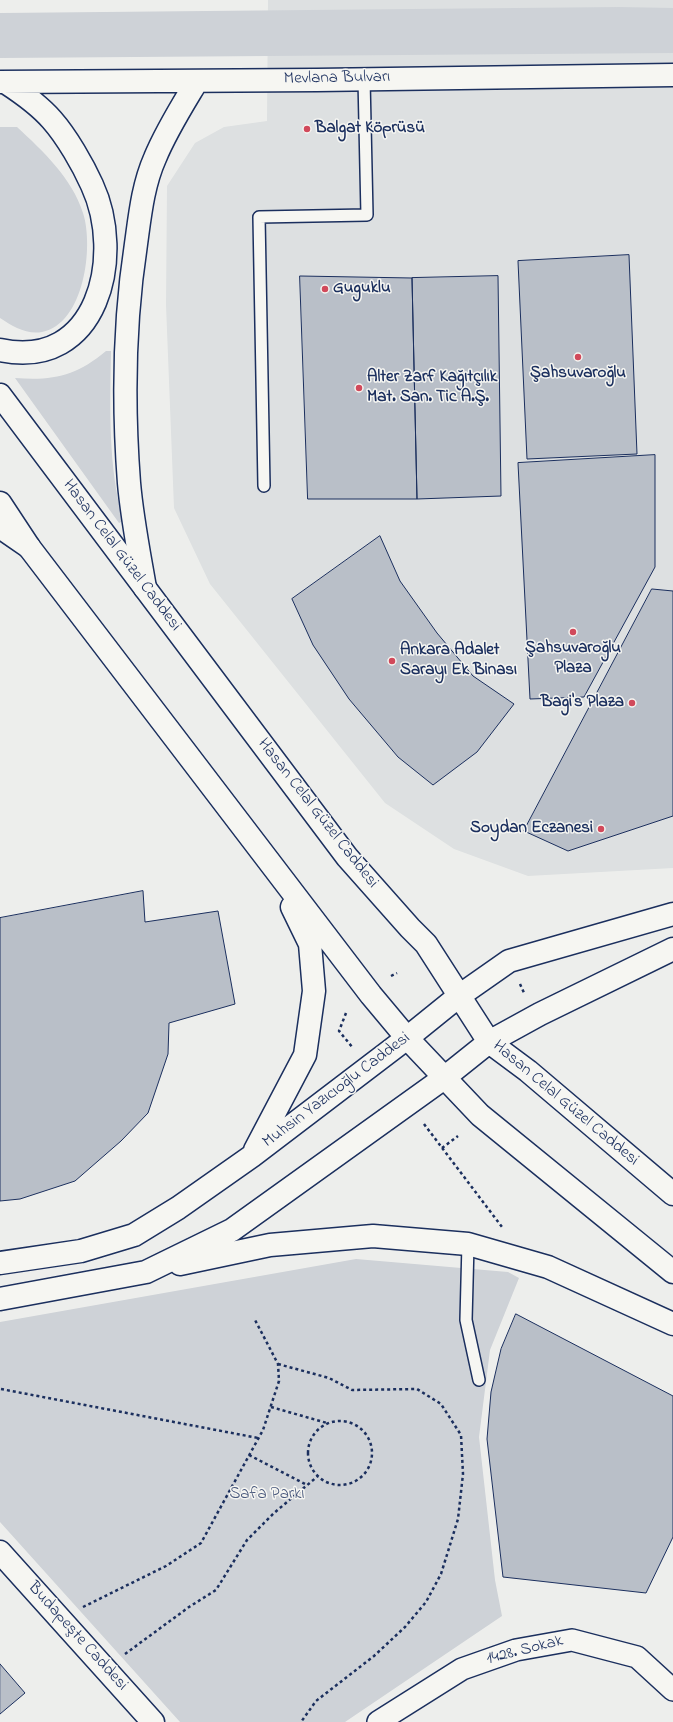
<!DOCTYPE html>
<meta charset="utf-8">
<style>
body{margin:0}
canvas{display:block;background:#edeeec}
</style>
<canvas width="673" height="1722"></canvas>
<script>
const ctx = document.querySelector('canvas').getContext('2d');
ctx.lineJoin = 'round';
function fill(path, color) { ctx.fillStyle = color; ctx.fill(path, 'evenodd'); }
function stroke(path, color, width, dash) { ctx.strokeStyle = color; ctx.lineWidth = width; ctx.lineCap = dash ? 'butt' : 'round'; ctx.setLineDash(dash || []); ctx.stroke(path); }
function label(font, color, halo, rows, align = 'center') {
  ctx.font = font + ' "Indie Flower",sans-serif'; ctx.lineWidth = 3; ctx.setLineDash([]); ctx.textBaseline = 'middle'; ctx.strokeStyle = halo; ctx.fillStyle = color; for (const [text, x, y, turn = 0] of rows) {
    ctx.save(); ctx.translate(x, y); ctx.rotate((+turn || 0) * Math.PI / 180); ctx.textAlign = isNaN(turn) ? turn : align; if (halo) ctx.strokeText(text, 0, 0); ctx.fillText(text, 0, 0); ctx.restore();
  }
}
fill(new Path2D(`
 M268,0H673V868L528,876L454,849L385,803L210,584L174,508L166,305L167,186L195,143L224,127L267,121Z`), '#dde0e1');
fill(new Path2D(`
 M619,7L673,8V53L0,58V13Z
 M0,127H17C43,151 72,178 83,213C94,247 84,324 42,332C27,335 12,326 0,318Z
 M106,351H111C110,409 108,465 123,521L119,523L15,378C53,381 76,376 106,351Z
 M356,1259L508,1272L519,1278L490,1350L479,1437L495,1580L502,1616L345,1722H180L0,1522V1322Z`), '#ced2d7');
const building = new Path2D(`
 M629,255L637,454L527,459L518,261Z
 M300,276L412,278L417,499H308Z
 M498,276L501,496L417,499L412,278Z
 M655,455V567L584,697L530,699L518,463Z
 M380,536L400,581L437,633L473,676L514,704L477,752L433,785L398,757L349,699L313,645L292,599Z
 M652,589L673,591V816L568,851L524,831Z
 M143,891L145,922L218,911L235,1004L169,1023L168,1054L148,1113L121,1141L75,1181L20,1199L0,1201V918Z
 M516,1314L673,1396V1537L646,1593L503,1577L487,1439L491,1392L501,1349Z
 M0,1664L25,1693L0,1714Z`);
fill(building, '#b9bfc8');
stroke(building, '#1b2f5e', 1);
const service = new Path2D(`
 M264,486L259,217L367,215L364,79
 M468,1244L466,1320L479,1380`);
const minor = new Path2D(`
 M378,1722L462,1669L516,1650L572,1640L637,1657L673,1690`);
const tertiary = new Path2D(`
 M0,1552L153,1722`);
const secondary = new Path2D(`
 M0,395L347,857L410,928L426,944L489,1042L528,1071L673,1194
 M0,503L29,547L371,995L407,1038L480,1115L673,1272
 M255,1150L305,1055L314,991L310,944L292,907
 M0,1263L81,1251L134,1235L178,1208L252,1156L407,1038L459,996L509,961L673,914
 M180,1264L270,1245L373,1236L468,1244L548,1267L673,1324
 M0,1299L146,1272L232,1230L444,1078L489,1042L540,1014L673,949`);
const trunk = new Path2D(`
 M0,82L317,80L673,75
 M0,350C98,371 125,256 92,185C83,165 67,137 52,120C39,105 22,93 5,82
 M0,527L29,547
 M145,588C139,553 132,518 129,483C123,404 124,322 136,244C140,215 143,185 155,158C166,131 182,106 197,81`);
stroke(service, '#1b2f5e', 14);
stroke(minor, '#1b2f5e', 24);
stroke(tertiary, '#1b2f5e', 25);
stroke(secondary, '#1b2f5e', 25);
stroke(trunk, '#1b2f5e', 25);
stroke(new Path2D(`
 M391,976L397,973
 M520,984L525,995
 M346,1013L339,1031L353,1048
 M424,1124L502,1227
 M442,1148L458,1136
 M278,1364L329,1378L352,1390L417,1389L441,1404L461,1435L463,1474L458,1519L441,1574L426,1602L405,1627L374,1656L316,1701L301,1722
 M1,1389L258,1438
 M271,1407L327,1423
 M308 1453a32 32 0 1 1 64 0a32 32 0 1 1-64 0Z
 M249,1455L307,1485
 M83,1607L166,1566L201,1543L263,1430L279,1381L278,1364L254,1318
 M125,1654L189,1607L216,1590L247,1540L274,1513L318,1476`), '#1b2f5e', 2.5, [3, 3]);
stroke(service, '#f6f6f2', 11);
stroke(minor, '#f6f6f2', 21);
stroke(tertiary, '#f6f6f2', 22);
stroke(secondary, '#f6f6f2', 22);
stroke(trunk, '#f6f6f2', 22);
for (const [x, y, r, color] of [
 [307,129,4,"#d1495b"],
 [325,289,4,"#d1495b"],
 [578,357,4,"#d1495b"],
 [359,388,4,"#d1495b"],
 [573,632,4,"#d1495b"],
 [392,661,4,"#d1495b"],
 [632,703,4,"#d1495b"],
 [601,829,4,"#d1495b"]
]) { const dot = new Path2D(); dot.arc(x, y, r, 0, 2 * Math.PI); ctx.fillStyle = color; ctx.fill(dot); stroke(dot, '#f6f6f2', 1.5); }
label('17px', '#1b2f5e', '#f6f6f2', [
 ["Mevlana Bulvarı",337,79,-1],
 ["Hasan Celal Güzel Caddesi",121,556,53],
 ["Hasan Celal Güzel Caddesi",317,814,52],
 ["Muhsin Yazıcıoğlu Caddesi",337,1091,-37],
 ["Hasan Celal Güzel Caddesi",565,1104,40],
 ["Budapeşte Caddesi",77,1637,48],
 ["1428. Sokak",525,1651,-14]
]);
label('bold 17px', '#1b2f5e', '#f6f6f2', [
 ["Balgat Köprüsü",315,129],
 ["Guguklu",333,289],
 ["Şahsuvaroğlu",578,374,"center"],
 ["Alter Zarf Kağıtçılık",367,378],
 ["Mat. San. Tic A.Ş.",367,398],
 ["Şahsuvaroğlu",573,649,"center"],
 ["Plaza",573,669,"center"],
 ["Ankara Adalet",400,651],
 ["Sarayı Ek Binası",400,671],
 ["Bagi's Plaza",624,703,"right"],
 ["Soydan Eczanesi",593,829,"right"]
], 'left');
label('17px', '#48587c', '#f6f6f2', [
 ["Safa Parkı",267,1495]
]);
</script>
